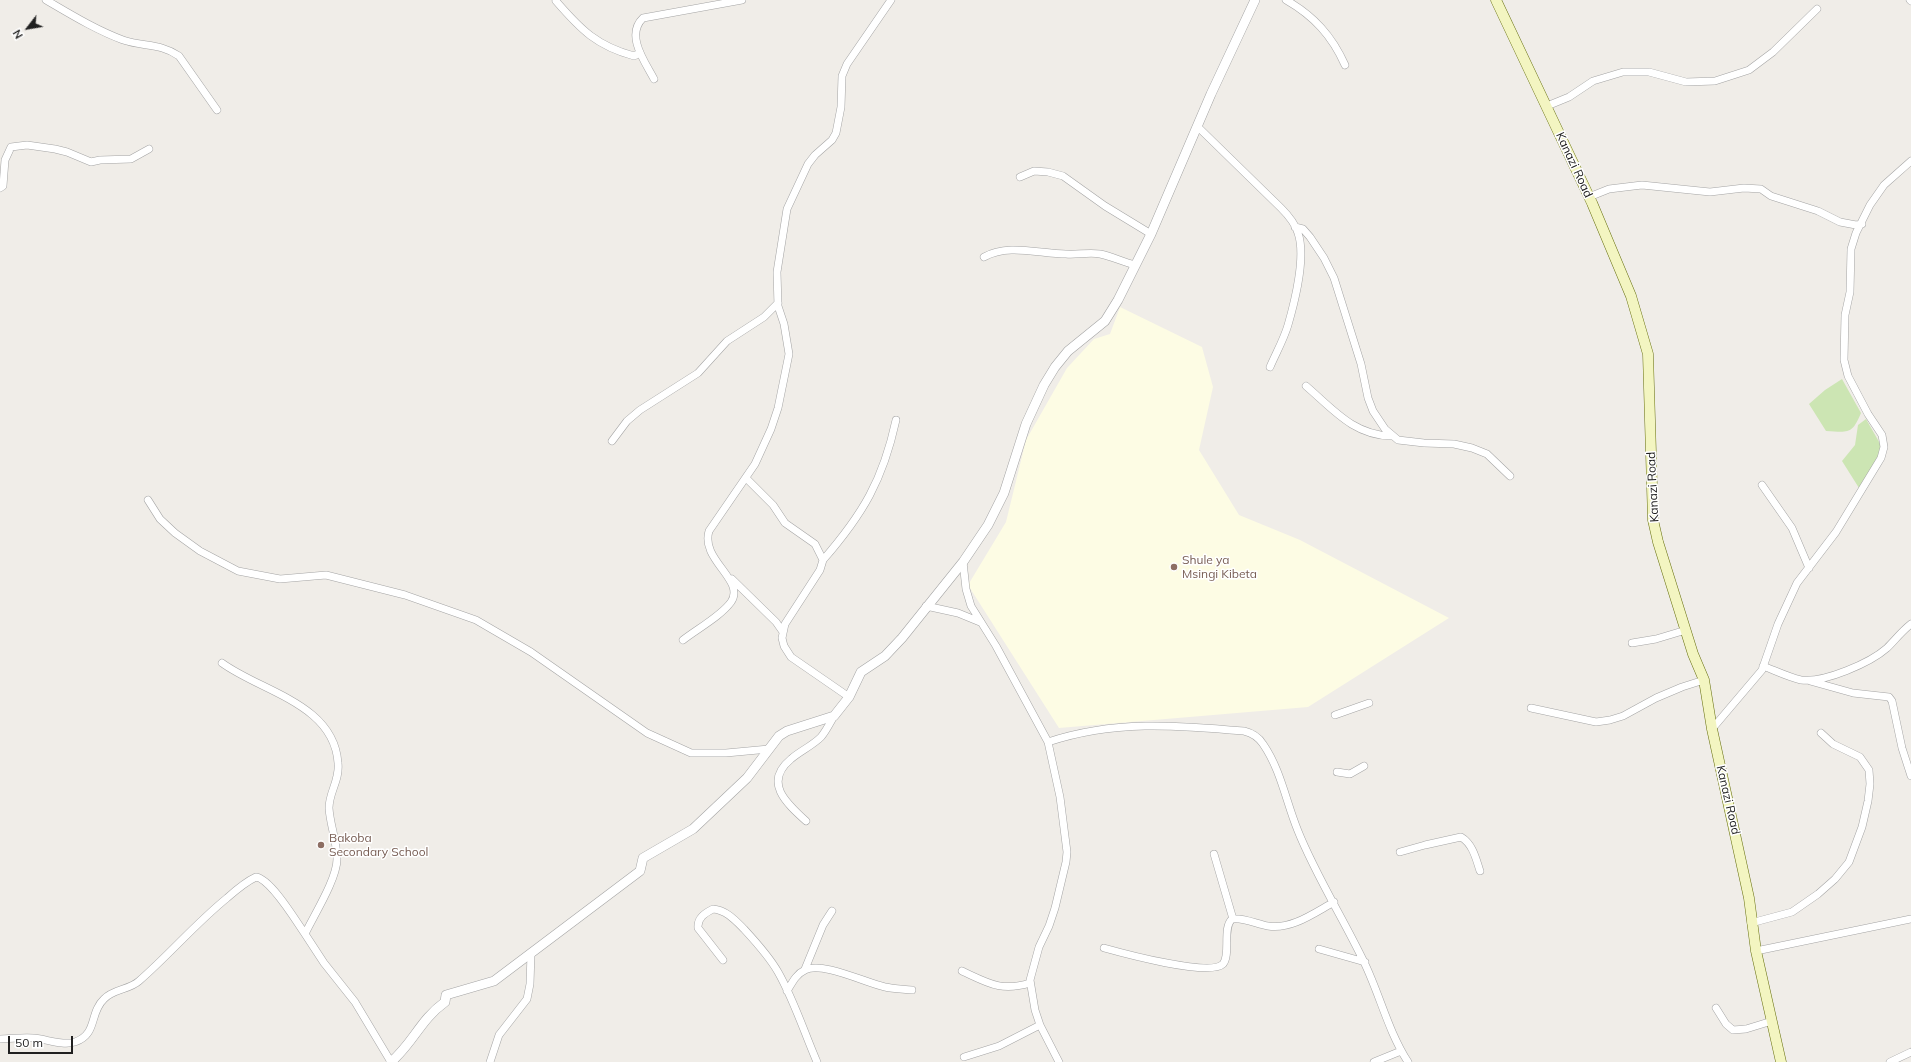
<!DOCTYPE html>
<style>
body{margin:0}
#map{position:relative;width:1911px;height:1062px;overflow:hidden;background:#f0ede8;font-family:Mulish,sans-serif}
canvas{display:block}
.north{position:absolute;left:8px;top:8px;width:40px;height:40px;-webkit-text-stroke:3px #fff;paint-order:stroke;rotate:239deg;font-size:11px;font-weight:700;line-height:16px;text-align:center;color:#202020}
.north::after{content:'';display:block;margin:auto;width:14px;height:18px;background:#202020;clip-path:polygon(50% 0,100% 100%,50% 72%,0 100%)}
.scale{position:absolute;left:8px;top:1036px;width:65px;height:18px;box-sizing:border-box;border:2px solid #202020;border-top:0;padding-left:5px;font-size:12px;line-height:14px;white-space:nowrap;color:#202020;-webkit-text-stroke:3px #fff;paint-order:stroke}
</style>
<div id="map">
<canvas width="1911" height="1062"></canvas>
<div class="north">N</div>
<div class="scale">50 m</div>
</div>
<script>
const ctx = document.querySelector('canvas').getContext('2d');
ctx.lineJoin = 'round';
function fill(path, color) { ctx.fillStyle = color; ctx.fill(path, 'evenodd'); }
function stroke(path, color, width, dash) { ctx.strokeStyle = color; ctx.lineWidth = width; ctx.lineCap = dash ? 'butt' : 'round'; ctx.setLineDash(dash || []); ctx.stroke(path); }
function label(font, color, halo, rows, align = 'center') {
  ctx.font = font + ' Mulish,sans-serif'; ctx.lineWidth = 3; ctx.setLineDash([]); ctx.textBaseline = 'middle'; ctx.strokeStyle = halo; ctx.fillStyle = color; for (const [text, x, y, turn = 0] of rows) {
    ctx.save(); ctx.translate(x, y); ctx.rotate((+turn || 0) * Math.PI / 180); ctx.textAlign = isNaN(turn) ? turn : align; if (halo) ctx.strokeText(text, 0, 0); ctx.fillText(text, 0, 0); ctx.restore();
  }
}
fill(new Path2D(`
 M1120,307L1202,347L1213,387L1199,450L1239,515L1300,540L1449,618L1308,707L1059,728L968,585L1006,522L1026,440L1067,368L1094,339L1110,334Z`), '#fdfce4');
fill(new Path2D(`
 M1842,379L1861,413C1852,435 1848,432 1826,431L1809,404L1825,390Z
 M1866,419L1882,447L1874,467L1859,488L1842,461L1855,445L1858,425Z`), '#cce5b3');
const minor = new Path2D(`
 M46,0C70,14 96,30 123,40C144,47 160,43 179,56L217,110
 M1286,0C1314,16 1332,36 1345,65
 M1910,0L1911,1
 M556,1C581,30 597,46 634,56L640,53
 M654,79C645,62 625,35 643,18L742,0
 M1547,106L1569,97L1593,81L1623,72H1649L1686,82L1715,81L1749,70L1773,52L1817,9
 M1198,127L1281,208C1288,215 1295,223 1298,233C1306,256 1295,301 1288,325C1284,339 1276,353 1270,367
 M1020,177L1034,171L1048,172L1063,176L1105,206L1151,234
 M0,188L3,186L5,160L11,147L27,145L55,149L67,152L91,162L100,160L131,159L149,149
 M1589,197L1609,189L1642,185L1710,192L1744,188L1761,189L1771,196L1818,211L1840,222L1856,225L1862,224
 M1295,227L1303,229L1310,237L1324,258L1334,278L1361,364L1368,398L1373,411L1385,429L1398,440L1424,443L1454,444L1472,448L1487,454L1510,476
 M984,257C1008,243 1040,254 1066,254C1077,255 1089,252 1100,254C1111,256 1123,262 1135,265
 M1306,386C1333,409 1353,435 1391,436
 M612,441L627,421L640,410L698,373L727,341L764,317L778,303
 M746,478L773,505L785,523L815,544L823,560L820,570L785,624L782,638L784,646L791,657L849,697
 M1762,485L1792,528L1809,568
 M148,500L160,519L175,533L200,551L238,571L280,579L326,575L405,595L476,620L531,652L647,733L691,753H726L769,749
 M823,560C863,514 883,480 896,420
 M963,562L966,589L971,606L996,646L1048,742L1060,797L1067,852L1066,862L1055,908L1049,926L1039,947L1030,980L1035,1010L1040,1025L1059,1062
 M732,579L776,622L783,632
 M926,606L958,613L980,622
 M683,640C697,629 721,616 731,602C746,580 700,560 709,531L755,464L771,429L778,408L789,354L784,324L778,306L777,272L787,209L808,164L815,155L832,140L836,133L841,107L842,76L847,64L891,0
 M1632,643L1656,639L1686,630
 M222,663C262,692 334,704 338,763C340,780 329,792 329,808C330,825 337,841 337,859C337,879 314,915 305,934L324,963L355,1002L391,1062
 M1763,666C1776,671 1788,677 1801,680C1824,683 1870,663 1887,648C1895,640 1902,631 1911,624
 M1810,681L1853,693L1889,697L1892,701L1902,748L1911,776
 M1531,708L1596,722L1610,720L1623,716L1656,698L1682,687L1704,680
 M1335,715L1369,703
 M1712,729L1762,670L1778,624L1797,583L1836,532L1881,458L1884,447L1882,435L1868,414L1848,376L1844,360L1845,315L1850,292L1851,249L1856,233L1870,205L1884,185L1911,161
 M1048,742C1114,720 1175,725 1244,731C1252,733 1258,736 1263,744C1281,770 1286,802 1298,831C1316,876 1343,918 1364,962C1380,995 1388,1031 1408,1062
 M1337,772L1350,774L1364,766
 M806,821C786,803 763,782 791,759C800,751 812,746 821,737C826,731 830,723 834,716
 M1400,852L1425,845L1461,837C1473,844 1476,859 1480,871
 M1214,854L1233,919
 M1751,923L1792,912L1818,894L1835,879L1849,862L1862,827L1868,801L1870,784L1869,770L1860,757L1833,744L1821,733
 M1104,948C1122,953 1210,977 1223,964C1231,955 1222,928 1232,919C1242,917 1257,924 1268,926C1291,930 1314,913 1334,902
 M1319,949L1365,962
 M1756,951L1911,919
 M723,960L698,928C697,918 705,913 713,909C726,910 735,920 744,929C756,942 769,956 778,972C794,1000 804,1032 817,1062
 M805,969L823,925L832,911
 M962,971C988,983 1001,992 1030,983
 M787,991C792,983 796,974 805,970C822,961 866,983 885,987C894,989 903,989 912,990
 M1716,1008L1726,1024L1733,1030L1746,1029L1772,1021
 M0,1039C11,1039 22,1037 33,1038C47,1039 62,1046 75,1042C98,1034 89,1013 104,999C113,989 129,990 139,981C169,955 195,924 227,898C236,890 245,882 256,877C271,879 296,921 305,934
 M964,1057L999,1046L1040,1025
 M490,1062L499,1035L527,999L530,984L531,953
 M1374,1062L1401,1051
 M1890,1062L1911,1052`);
const tertiary = new Path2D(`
 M391,1062C414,1042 420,1020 445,1002L446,995L494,981L640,871L643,858L693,829L747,778L779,736L787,731L834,716L849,697L861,672L885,656L902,638L963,562L988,525L1004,493L1026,424L1044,385L1055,367L1068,351L1105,321L1118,300L1151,234L1211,94L1255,0`);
const secondary = new Path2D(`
 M1496,0L1592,203L1631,296L1648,354L1653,520L1658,542L1693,654L1704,680L1712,729L1749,898L1756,951L1781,1062`);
stroke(minor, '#a4a4a4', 8);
stroke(tertiary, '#a4a4a4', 10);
stroke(secondary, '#67700f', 11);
stroke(minor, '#fff', 7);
stroke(tertiary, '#fff', 9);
stroke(secondary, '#f3f5c1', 10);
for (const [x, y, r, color] of [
 [1174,567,4,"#8d6e63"],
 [321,845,4,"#8d6e63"]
]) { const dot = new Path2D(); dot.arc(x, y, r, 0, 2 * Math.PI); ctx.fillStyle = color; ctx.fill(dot); stroke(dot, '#fff', 1.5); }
label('12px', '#202020', '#fff', [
 ["Kanazi Road",1574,165,65],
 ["Kanazi Road",1653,487,-93],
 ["Kanazi Road",1728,800,77]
]);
label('12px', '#785e54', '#fff', [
 ["Shule ya",1182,560],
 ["Msingi Kibeta",1182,574],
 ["Bakoba",329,838],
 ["Secondary School",329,852]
], 'left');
</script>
